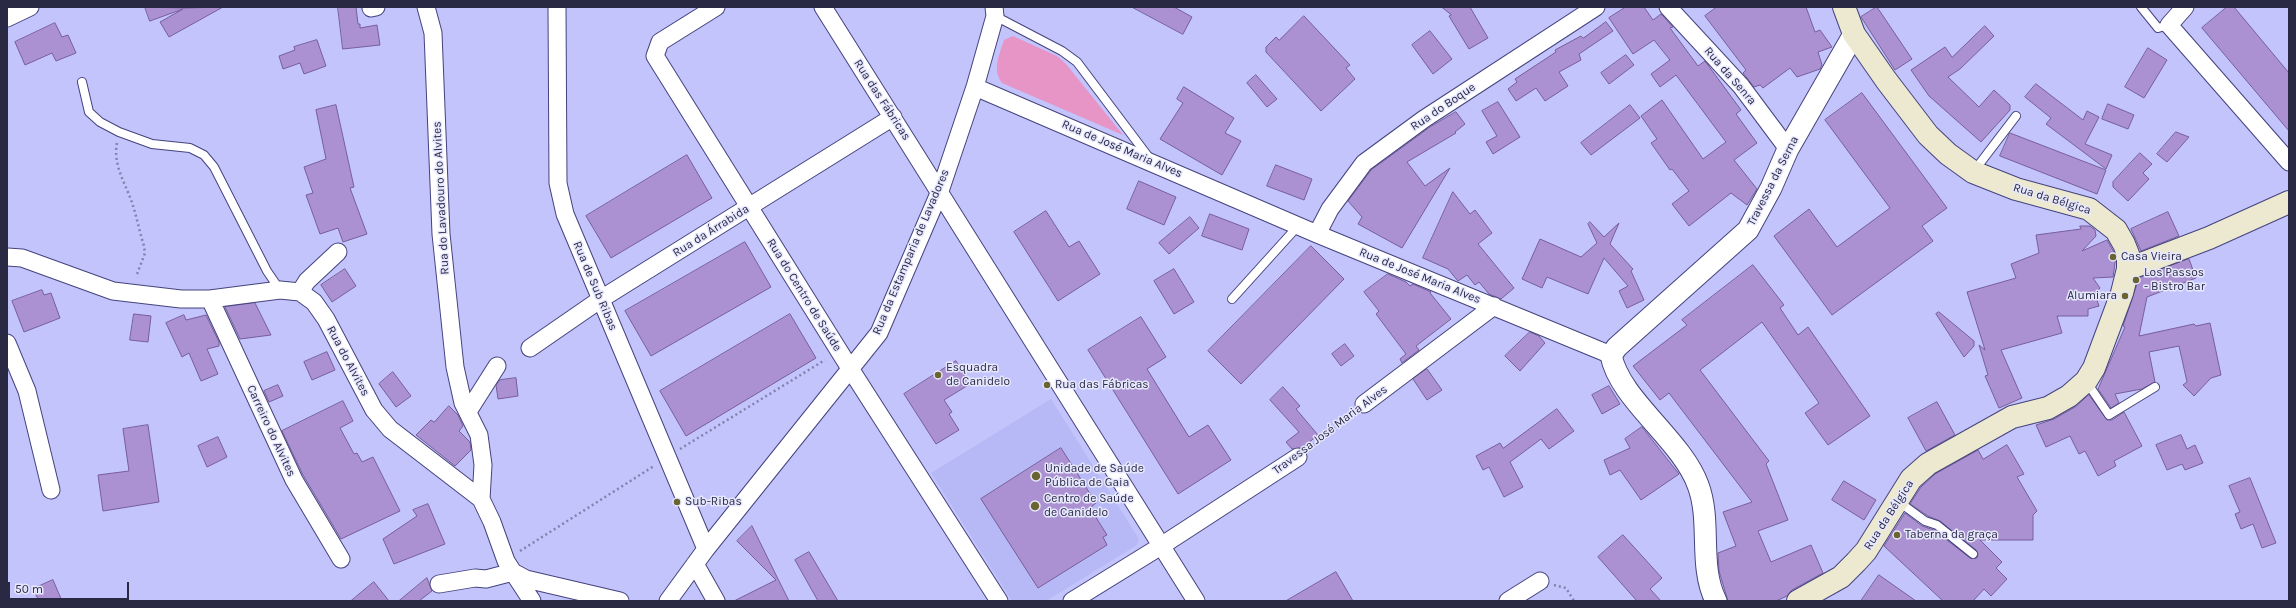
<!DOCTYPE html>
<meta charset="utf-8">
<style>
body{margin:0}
#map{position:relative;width:2296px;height:608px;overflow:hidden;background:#c2c4fb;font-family:Karla,sans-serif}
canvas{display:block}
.frame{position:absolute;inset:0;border:8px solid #292944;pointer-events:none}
.scale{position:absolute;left:8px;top:582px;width:121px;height:18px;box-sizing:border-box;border:2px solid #292944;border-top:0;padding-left:5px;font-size:12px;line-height:14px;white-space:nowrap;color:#292944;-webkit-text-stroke:3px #e7e8fe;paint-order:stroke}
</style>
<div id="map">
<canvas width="2296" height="608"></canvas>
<div class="frame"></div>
<div class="scale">50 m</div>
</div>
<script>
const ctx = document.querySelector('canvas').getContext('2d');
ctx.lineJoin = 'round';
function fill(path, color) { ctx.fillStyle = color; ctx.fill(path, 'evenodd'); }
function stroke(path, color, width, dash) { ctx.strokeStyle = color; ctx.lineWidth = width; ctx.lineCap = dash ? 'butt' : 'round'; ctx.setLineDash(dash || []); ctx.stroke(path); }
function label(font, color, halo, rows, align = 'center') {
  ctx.font = font + ' Karla,sans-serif'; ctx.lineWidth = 3; ctx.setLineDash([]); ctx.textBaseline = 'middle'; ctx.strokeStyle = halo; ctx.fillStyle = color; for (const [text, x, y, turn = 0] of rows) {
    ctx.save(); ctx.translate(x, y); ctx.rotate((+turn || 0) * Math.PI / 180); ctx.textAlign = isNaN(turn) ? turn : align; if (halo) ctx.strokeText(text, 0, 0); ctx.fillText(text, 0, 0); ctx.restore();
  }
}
fill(new Path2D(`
 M1051,399L1139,539L1137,545L1046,601H1012L931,473Z`), '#b7b9f6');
fill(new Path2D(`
 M1013,36L1057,56L1066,64L1123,135L1002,83C992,69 999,56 1004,40Z`), '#e794c7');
const building = new Path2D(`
 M145,7L185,8L223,7L169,37L160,22L183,9L150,21Z
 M338,7H356L358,24H360V28L377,25L380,45L343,49Z
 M1132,7H1174L1192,17L1183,34Z
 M1442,7H1470L1488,38L1469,49L1449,16L1451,15Z
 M1626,7H1644L1653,20L1661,14L1673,27L1670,28L1698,66L1705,61L1741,110L1736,114L1757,143L1734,160L1757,189L1747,205L1731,193L1689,226L1672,204L1689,191L1672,169L1670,170L1651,143L1657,139L1641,116L1662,100L1703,159L1726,142L1676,75L1660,87L1651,74L1670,60L1654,40L1633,54L1609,18Z
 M1717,7H1806L1815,32L1820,30L1832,47L1818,52L1822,65L1820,69L1797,77L1790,68L1763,88L1760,85L1754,87L1743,73L1746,70L1705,16Z
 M1877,7L1912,59L1895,70L1861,17Z
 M2227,7H2234L2289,73V131L2202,28Z
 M1304,16L1350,65L1346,68L1355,79L1321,111L1266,52V47L1276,37L1279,40Z
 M1606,22L1613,31L1579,54L1581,60L1559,72L1568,86L1545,101L1536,88L1516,101L1508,89L1517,82L1515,79L1556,52L1555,50L1581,36L1583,38Z
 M55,23L62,37L68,35L76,53L56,61L52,53L25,65L15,42Z
 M1985,26L1994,36L1960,69L1948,77L1979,107L1994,90L2010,105V110L1981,142L1929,96L1911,70L1945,47L1952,57Z
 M1430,31L1452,59L1433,74L1412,45Z
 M317,40L326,66L304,74L300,63L283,69L279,56L295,50L294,47Z
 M2148,48L2167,60L2144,98L2125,87Z
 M1626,55L1634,65L1609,84L1601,73Z
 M1256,75L1277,99L1267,107L1247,83Z
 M2036,84L2083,120L2087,111L2099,117L2085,144L2112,155L2106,169L2046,124L2051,118L2025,97Z
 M1184,87L1234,118L1225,133L1241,141L1222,175L1160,139L1183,103L1177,99Z
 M1862,93L1947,208L1922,226L1933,241L1832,315L1774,236L1809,209L1837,247L1890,208L1825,120Z
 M1498,102L1520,137L1493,154L1486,142L1497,136L1482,111Z
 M2108,104L2134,115L2128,129L2102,119Z
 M336,105L354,187L350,188L367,234L343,242L338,228L320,234L306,195L313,193L304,167L326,159L316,110Z
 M1630,105L1640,118L1591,155L1581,143Z
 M1456,112L1465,124L1455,132L1456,133L1407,162L1425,186L1450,168L1402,248L1358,224L1362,217L1348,201L1371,170L1430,127Z
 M2176,132L2189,137L2167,162L2157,154Z
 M2010,133L2106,170L2097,194L2000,156Z
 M2140,153L2152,164L2143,173L2149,179L2128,201L2113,187V182Z
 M687,155L712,198L611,258L586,216Z
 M1276,165L1312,179L1304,200L1267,186Z
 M1139,181L1176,197L1164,225L1127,209Z
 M1453,192L1470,214L1475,210L1492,233L1478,244L1514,288L1501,299L1489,294L1479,282L1475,285L1467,275L1458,281L1448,269L1423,258Z
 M1046,211L1069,247L1079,241L1100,274L1058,301L1014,232Z
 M2168,212L2179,236L2141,251L2131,229Z
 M1210,214L1249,229L1242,250L1202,236Z
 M1190,217L1199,228L1169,254L1159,243Z
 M1590,222L1604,237L1619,223L1610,244L1633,269L1631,271L1644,300L1627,308L1619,291L1628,286L1604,258L1588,294L1547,277L1542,288L1522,279L1540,239L1581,257L1597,243L1588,224Z
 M2080,226H2090L2095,230L2096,236L2082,251L2107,240L2116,256L2113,277L2093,278L2100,288L2095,294L2099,306L2088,309V316H2057L2062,333L2001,350L2022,398L1999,408L1985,376L1988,375L1979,345L1985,350L1967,292L2016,278L2011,264L2039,253L2036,235L2081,229Z
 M745,242L771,287L651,356L625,311Z
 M1311,246L1344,279L1241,384L1208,351Z
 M2189,259L2196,278L2147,297L2139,336L2194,324L2196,326L2210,323L2221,375L2211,378L2194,396L2183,385L2187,382L2179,346L2149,352L2155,382L2142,389L2115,394L2119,403L2111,408L2098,389L2125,327L2123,326L2139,278Z
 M1753,265L1784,305L1780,308L1798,335L1808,327L1870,416L1828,445L1805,413L1819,403L1762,322L1700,370L1769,461L1766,464L1788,520L1758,531L1771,562L1811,545L1823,573L1792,590L1787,596L1776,601H1728L1719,571L1718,553L1736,546L1723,512L1752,502L1669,393L1660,400L1633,366L1687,325L1682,320Z
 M345,269L356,286L332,302L321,285Z
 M1174,269L1194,302L1174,314L1154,281Z
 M1388,274L1406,282L1410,286L1413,284L1431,292L1430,293L1451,319L1416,346L1419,350L1402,363L1400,359L1406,354L1376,314L1379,311L1364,292Z
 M42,290L44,295L51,293L60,318L24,332L12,301Z
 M255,303L271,335L240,339L225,307Z
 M1939,312L1974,341V346L1964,357L1936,314Z
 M134,314L151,316L148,342L130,340Z
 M790,314L816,358L686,436L660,391Z
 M184,315L186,320L206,315L219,342V346L207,349L218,374L201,381L189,353L182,357L166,323Z
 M1141,317L1166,357L1147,369L1189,437L1208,425L1231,460L1178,494L1088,350Z
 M1530,332L1539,336L1545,343L1520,371L1505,356Z
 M1345,344L1354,356L1341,366L1332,354Z
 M327,352L335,370L312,380L304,362Z
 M956,361L970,384L944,400L952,412L949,414L959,430L936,444L904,394Z
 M1427,369L1442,390L1427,400L1413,379Z
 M393,372L411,396L396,407L379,384Z
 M516,378L518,396L498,399L496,385L500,380Z
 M278,385L283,396L269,402L264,391Z
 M1609,386L1620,404L1602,414L1592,395Z
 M1283,387L1300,406L1296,409L1318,435L1302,448L1292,449L1286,442L1299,432L1270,400Z
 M2089,395L2107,420H2112L2124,412L2142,446L2114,461L2116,466L2098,476L2085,451L2079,454L2070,436L2046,447L2036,425L2054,419L2075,407Z
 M343,401L353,421L340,428L354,454L357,453L362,462L373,457L400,511L341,539L303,475L282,431Z
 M1937,402L1955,435L1926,451L1908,418Z
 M449,406L458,415L463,426L459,431L470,442L471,450L455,466L416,435L431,420L434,422Z
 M1557,409L1574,431L1549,449L1541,439L1510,462L1523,487L1504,497L1489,467L1483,470L1476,456L1500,443L1503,448Z
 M148,425L159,502L103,511L98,475L129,471L123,429Z
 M1642,427L1679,474L1641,500L1620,470L1610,475L1604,460L1630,448L1625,439Z
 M2181,435L2187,449L2195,445L2203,463L2185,470L2182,464L2167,470L2156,445Z
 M218,437L227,457L207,467L198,446Z
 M2007,445L2024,474L2017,477L2037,511L2033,515V540H1980L2002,562L1996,568L2007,579L1991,596L1984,589L1973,601H1943L1884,546L1905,513L1922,526L1934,530L1970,558H1977L1978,554L1976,550L1940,521L1928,516L1910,504L1921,487L1935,474L1978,450L1983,459Z
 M1061,448L1096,503L1090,508L1107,535L1103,537L1107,545L1038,588L981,499Z
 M2250,478L2276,543L2262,548L2253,524L2241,529L2235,514L2240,512L2229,486Z
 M1844,481L1876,500L1864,520L1832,500Z
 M428,504L445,544L394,564L383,539L417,516L413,510Z
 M752,526L778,579L789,601H734L776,580L737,541Z
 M1623,535L1662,578L1650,589L1661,601H1637L1598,557Z
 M809,552L838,601H818L795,560Z
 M1336,572L1353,601H1286Z
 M1879,575L1916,601H1861Z
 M427,578L432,591L419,601H399Z
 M53,580L62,601H39L33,589Z
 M374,582L389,601H351Z`);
fill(building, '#ab91d1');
stroke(building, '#775e9a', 1);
const service = new Path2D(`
 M2141,7L2158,28L2169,25
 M995,16L1062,51L1077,62L1150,159
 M82,82L89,112L100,122L119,132L152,144L190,148L204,155L214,167L267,271L280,290
 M1974,171L2016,116
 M1232,299L1298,226
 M2086,381L2109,415L2155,387
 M1899,502L1925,521L1937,525L1973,554`);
const minor = new Path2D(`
 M426,7L433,33L441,234L455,367L463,403L479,435L483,465L481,499
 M557,7L558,183L565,214L706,549
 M716,7L660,42L655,56L851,370L999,601
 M823,7L1196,601
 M1668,7L1741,86L1788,149
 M2185,7L2169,25L2289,162
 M371,8L376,7
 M7,18L30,7
 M975,87L1317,234L1611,355
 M1317,234L1330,209L1364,163L1424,119L1596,7
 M7,257L22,258L113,291L181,299H210L280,290L300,292L314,302L326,319L374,410L390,429L481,499L492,522L506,561L513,572L526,579L620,601
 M300,292L307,281L338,252
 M210,299L294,480L341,559
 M7,343L27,391L51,490
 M530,348L601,299L893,117
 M1364,404L1494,306
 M469,410L497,366
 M695,564L716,601
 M439,584L475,578L486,579L513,572L532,601
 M668,601L706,549L879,333L940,191L975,87L995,16L994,7
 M1072,601L1161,546L1298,457
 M1508,601L1540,581`);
const tertiary = new Path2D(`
 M1716,601C1698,565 1712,522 1698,485C1682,440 1619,399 1611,355L1617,347L1748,230L1771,188L1788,149L1854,34`);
const secondary = new Path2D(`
 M2128,269L2209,238L2289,202
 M1798,601L1841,577L1856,562L1866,551L1911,479L1928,464L2012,417L2048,408L2069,396L2086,381L2094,368L2122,293L2128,269V254L2124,244L2116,230L2089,209L2016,189L1973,172L1948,154L1928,135L1886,80L1854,34L1844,7`);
stroke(service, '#45437e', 10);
stroke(minor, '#45437e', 19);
stroke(tertiary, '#45437e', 23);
stroke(secondary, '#45437e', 24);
stroke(new Path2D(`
 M117,143C113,162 123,180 130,197C136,213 139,230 144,246L145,253L136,277
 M1310,448L1352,413
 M680,449L825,360
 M520,551L654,466
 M1554,585L1566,588L1574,601`), '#8182ad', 2.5, [2, 3]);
stroke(service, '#fff', 8);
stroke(minor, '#fff', 17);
stroke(tertiary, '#fff', 21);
stroke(secondary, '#ece9d0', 22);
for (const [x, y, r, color] of [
 [2113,257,4,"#6a6431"],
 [2136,280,4,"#6a6431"],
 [2125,296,4,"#6a6431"],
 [938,375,4,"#6a6431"],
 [1047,385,4,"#6a6431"],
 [1036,476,5,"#6a6431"],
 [677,502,4,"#6a6431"],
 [1035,506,5,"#6a6431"],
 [1897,535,4,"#6a6431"]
]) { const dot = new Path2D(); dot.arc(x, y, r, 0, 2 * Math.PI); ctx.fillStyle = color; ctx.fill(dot); stroke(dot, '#e7e8fe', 1.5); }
label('12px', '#292944', '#e7e8fe', [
 ["Rua da Senra",1730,76,49],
 ["Rua das Fábricas",882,100,57],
 ["Rua do Boque",1443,107,-34],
 ["Rua de José Maria Alves",1122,149,23],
 ["Travessa da Serna",1773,181,-63],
 ["Rua do Lavadouro do Alvites",441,198,-93],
 ["Rua da Bélgica",2052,199,17],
 ["Rua da Árrabida",711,231,-32],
 ["Rua da Estamparia de Lavadores",911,252,-67],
 ["Rua de José Maria Alves",1420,276,22],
 ["Rua de Sub Ribas",595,286,67],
 ["Rua do Centro de Saúde",804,295,58],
 ["Rua do Alvites",348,361,62],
 ["Travessa José Maria Alves",1330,430,-37],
 ["Carreiro do Alvites",271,431,65],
 ["Rua da Bélgica",1889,515,-57]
]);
label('12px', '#292944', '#e7e8fe', [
 ["Casa Vieira",2121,257],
 ["Los Passos",2144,273],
 ["- Bistro Bar",2144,287],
 ["Alumiara",2117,296,"right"],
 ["Esquadra",946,368],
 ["de Canidelo",946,382],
 ["Rua das Fábricas",1055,385],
 ["Unidade de Saúde",1045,469],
 ["Pública de Gaia",1045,483],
 ["Centro de Saúde",1044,499],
 ["de Canidelo",1044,513],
 ["Sub-Ribas",685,502],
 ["Taberna da graça",1905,535]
], 'left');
</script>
